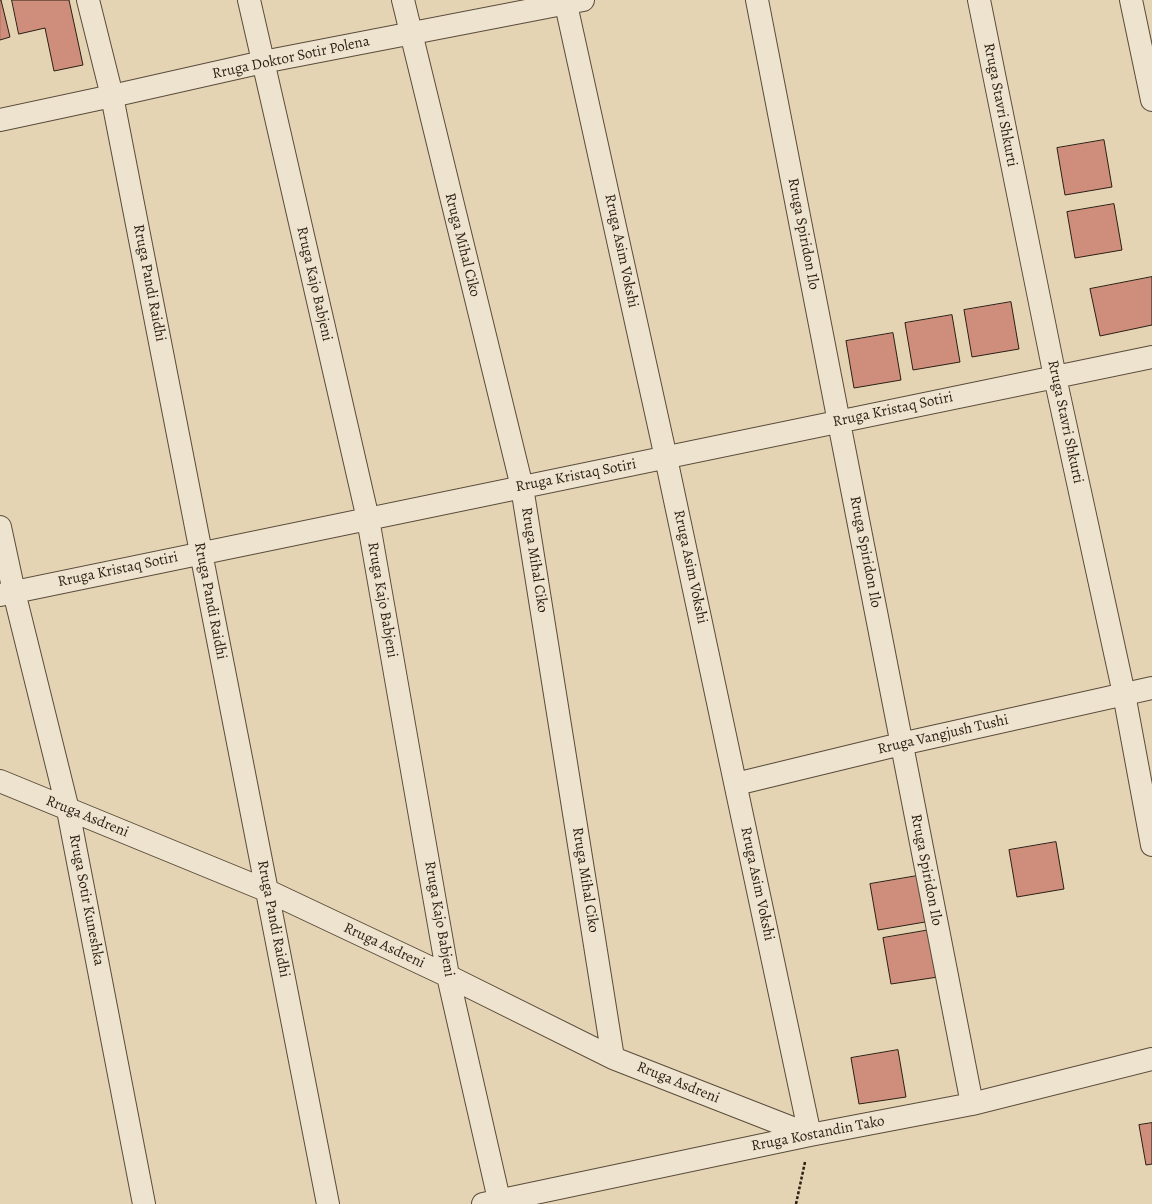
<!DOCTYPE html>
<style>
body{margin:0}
canvas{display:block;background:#e5d4b4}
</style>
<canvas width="1152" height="1204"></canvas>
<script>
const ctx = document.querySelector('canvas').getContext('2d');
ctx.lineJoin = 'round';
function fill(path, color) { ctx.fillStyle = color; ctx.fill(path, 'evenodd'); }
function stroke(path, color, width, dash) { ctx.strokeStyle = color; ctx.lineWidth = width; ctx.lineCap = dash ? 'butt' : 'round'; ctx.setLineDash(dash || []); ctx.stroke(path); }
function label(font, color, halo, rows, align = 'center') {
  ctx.font = font + ' Alegreya,serif'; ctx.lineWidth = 3; ctx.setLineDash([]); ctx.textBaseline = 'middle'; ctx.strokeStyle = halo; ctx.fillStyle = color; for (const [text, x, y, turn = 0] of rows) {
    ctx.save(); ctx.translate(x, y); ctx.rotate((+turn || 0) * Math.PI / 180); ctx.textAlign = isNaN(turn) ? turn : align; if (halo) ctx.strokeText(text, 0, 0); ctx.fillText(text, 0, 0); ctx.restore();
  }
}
const building = new Path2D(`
 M0,0H1L10,37L0,40Z
 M12,0H69L83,65L54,71L45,28L19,34Z
 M1104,140L1112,187L1065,195L1057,148Z
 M1114,204L1122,250L1075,258L1067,212Z
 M1152,277V325L1100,336L1090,289Z
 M1011,302L1019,349L972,357L964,310Z
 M952,315L960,362L913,370L905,323Z
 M893,333L901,380L854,388L846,341Z
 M1056,842L1064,889L1017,897L1009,850Z
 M917,876L925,922L878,930L870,884Z
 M930,930L938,977L891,984L883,938Z
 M898,1050L906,1097L859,1104L851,1058Z
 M1152,1123V1164L1146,1165L1139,1125Z`);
fill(building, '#cf8e7c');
stroke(building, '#2a1f13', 1);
const street = new Path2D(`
 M88,0L112,96L328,1204
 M249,0L368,519L448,976L500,1204
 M403,0L522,487L613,1058
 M565,0L666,458L810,1135
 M757,0C829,368 899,736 972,1104
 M979,0L1055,377L1124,694L1152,845
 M1131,0L1152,100
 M0,120L112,96L263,62L583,0
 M0,527L14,592L68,810L144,1204
 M0,595L1152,357
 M0,781L268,891L448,976L613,1058L810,1135
 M736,784L901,744L1152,688
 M483,1204L810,1135L972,1104L1152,1059`);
stroke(street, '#594c3b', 24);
stroke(new Path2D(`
 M796,1204L805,1162`), '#2a1f13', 2.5, [3, 2]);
stroke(street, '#eee3ce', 22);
label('15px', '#2a1f13', '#eee3ce', [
 ["Rruga Doktor Sotir Polena",291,58,-12],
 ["Rruga Stavri Shkurti",1000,105,79],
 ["Rruga Spiridon Ilo",803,234,79],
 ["Rruga Mihal Ciko",462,245,76],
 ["Rruga Asim Vokshi",621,251,78],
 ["Rruga Pandi Raidhi",149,283,79],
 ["Rruga Kajo Babjeni",314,284,77],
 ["Rruga Kristaq Sotiri",893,410,-12],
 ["Rruga Stavri Shkurti",1065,422,78],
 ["Rruga Kristaq Sotiri",576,476,-11],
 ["Rruga Spiridon Ilo",865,552,79],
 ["Rruga Mihal Ciko",534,560,81],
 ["Rruga Asim Vokshi",690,567,78],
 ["Rruga Kristaq Sotiri",118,570,-12],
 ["Rruga Kajo Babjeni",382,600,80],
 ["Rruga Pandi Raidhi",210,601,79],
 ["Rruga Vangjush Tushi",943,735,-13],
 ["Rruga Asdreni",87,817,22],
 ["Rruga Spiridon Ilo",926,870,79],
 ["Rruga Mihal Ciko",585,880,81],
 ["Rruga Asim Vokshi",757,884,78],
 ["Rruga Sotir Kuneshka",86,900,79],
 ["Rruga Pandi Raidhi",273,919,79],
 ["Rruga Kajo Babjeni",439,919,80],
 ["Rruga Asdreni",384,946,25],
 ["Rruga Asdreni",678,1083,22],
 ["Rruga Kostandin Tako",818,1134,-11]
]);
</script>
